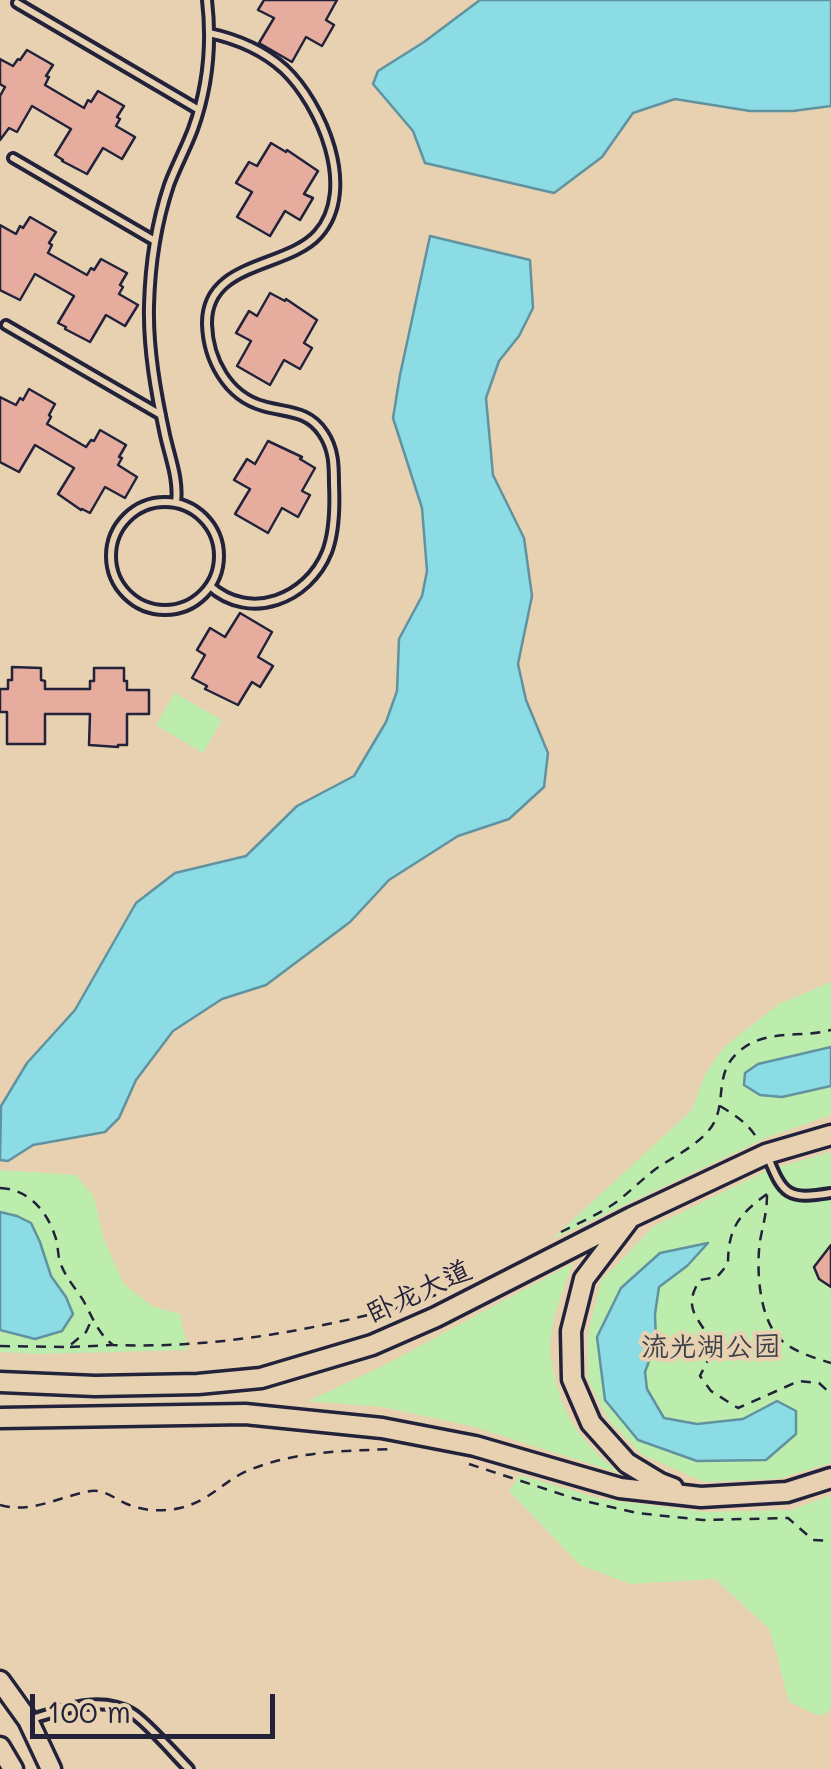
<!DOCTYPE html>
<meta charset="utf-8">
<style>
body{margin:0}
#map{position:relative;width:831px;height:1769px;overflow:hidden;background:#e7d1b1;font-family:Mali,sans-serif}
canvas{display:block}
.scale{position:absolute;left:30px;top:1694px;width:245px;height:45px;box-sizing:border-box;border:5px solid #22223b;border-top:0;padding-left:12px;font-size:30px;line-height:35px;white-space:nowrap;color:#22223b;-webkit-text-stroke:8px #e7d1b1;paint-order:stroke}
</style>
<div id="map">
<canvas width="831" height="1769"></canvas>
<div class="scale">100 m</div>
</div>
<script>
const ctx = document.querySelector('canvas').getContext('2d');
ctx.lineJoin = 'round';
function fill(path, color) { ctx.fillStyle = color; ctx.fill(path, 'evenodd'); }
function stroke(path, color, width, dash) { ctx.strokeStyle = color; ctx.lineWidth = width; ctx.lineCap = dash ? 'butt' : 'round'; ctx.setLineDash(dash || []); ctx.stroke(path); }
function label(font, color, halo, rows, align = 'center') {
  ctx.font = font + ' Mali,"LXGW WenKai TC",sans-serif'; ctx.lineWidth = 8; ctx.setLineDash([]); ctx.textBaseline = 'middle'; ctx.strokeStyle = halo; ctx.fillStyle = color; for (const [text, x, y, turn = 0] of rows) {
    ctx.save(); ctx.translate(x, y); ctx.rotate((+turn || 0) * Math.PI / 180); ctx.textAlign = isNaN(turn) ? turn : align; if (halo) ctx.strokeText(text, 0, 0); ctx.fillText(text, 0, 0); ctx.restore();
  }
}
fill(new Path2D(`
 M175,693L222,720L203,753L156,725Z
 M831,982V1115L766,1138L551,1240L692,1110L705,1074L724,1047L779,1004Z
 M831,1152V1463L778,1479L704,1482L641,1454L608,1419L588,1380V1334L601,1281L654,1226L768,1170Z
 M0,1170L76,1175L94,1197L104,1240L124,1284L152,1306L180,1314L188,1350L38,1354L0,1352Z
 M573,1263C563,1290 552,1317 550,1346C549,1356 553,1367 555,1377C564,1421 585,1445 619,1473L471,1426L382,1407L308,1401L385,1365Z
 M520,1475L601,1499L706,1512L791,1510L831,1495V1710L820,1716L789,1702L770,1630L715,1579L630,1584L580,1565L509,1491Z`), '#bdedac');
const water = new Path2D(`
 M480,0H831V106L793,111H750L675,99L633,113L602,157L554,193L425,163L413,131L373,84L378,71L424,42Z
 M430,236L530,260L533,308L519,336L499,361L486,398L493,475L524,538L532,596L518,664L526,700L548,753L544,787L509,819L458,836L389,880L350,922L266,985L222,999L173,1031L136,1080L119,1118L105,1132L33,1145L8,1161L0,1160L1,1106L27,1063L75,1010L136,903L175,873L246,856L297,806L354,776L386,722L397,691L399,639L422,596L427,571L422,508L393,418L400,375Z
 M831,1047V1086L782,1097L760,1095L744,1085L745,1073L758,1064Z
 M0,1212L17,1216L31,1223L40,1242L51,1276L66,1297L73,1314L62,1331L35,1339L0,1330Z
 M708,1243L687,1266L659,1287L655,1314L656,1342L645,1372L647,1389L664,1418L697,1424L743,1419L777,1401L796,1411V1434L766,1460L697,1461L638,1440L605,1400L597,1337L621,1288L660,1253Z`);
fill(water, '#8bdce4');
stroke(water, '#6192a0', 2.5);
const building = new Path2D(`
 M264,0H337L326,20L334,25L322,46L306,37L292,62L259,43L274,18L258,10Z
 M27,50L53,65L46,76L49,77L45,85L84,108L88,100L91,102L98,91L124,106L117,117L120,119L116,126L135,137L122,159L103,148L87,174L62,161L63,160L55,155L71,129L32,106L17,132L9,128L0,140V96L5,87L0,84V59L13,66L18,59L20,60Z
 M271,143L286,152L287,150L318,171L304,194L313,198L300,220L285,211L270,236L237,217L252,192L236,183L249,162L257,166Z
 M30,217L56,232L49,243L52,245L48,253L87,275L91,268L94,270L101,259L127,273L120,285L123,287L119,294L138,305L125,326L106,315L90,342L65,329L66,327L58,323L74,296L35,274L20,300L0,290V225L16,234L20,226L23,228Z
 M270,293L285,301L286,299L317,320L304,343L312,348L300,369L284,360L270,385L237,366L251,341L236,333L249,311L257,316Z
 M29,389L55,404L49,415L51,417L47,424L86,447L91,440L94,441L100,430L126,445L119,457L122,458L118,465L137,477L125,498L105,487L90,513L82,509L81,510L58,494L74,468L35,445L19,472L0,462V397L16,405L20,398L23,400Z
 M268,441L302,457L300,459L315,468L302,491L310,495L298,517L282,508L268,533L235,514L250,489L234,480L247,459L255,464Z
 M240,613L272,632L258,657L273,666L260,687L252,682L238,705L205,689L207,686L192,678L205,655L197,650L210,628L225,637Z
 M12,667L41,668V680L45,681V689H90V681H94V668H124V681H127V690H149V714H127V745H118V747L89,745L90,714H45V744H7V712H0V689H8V680H12Z
 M831,1245V1287L819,1279L814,1267Z`);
fill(building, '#e6ad9f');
stroke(building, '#22223b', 2.5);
const lane = new Path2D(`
 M17,3L199,110
 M209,33C237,39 263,50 284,69C321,104 358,189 318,234C287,269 206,261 207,324C208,359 227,396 263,406C287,413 308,410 323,433C334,449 334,466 334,484C335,506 335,531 327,552C308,599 250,622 210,586
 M13,158L155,241
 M6,325L161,415
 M111 556a54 54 0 1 1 108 0a54 54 0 1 1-108 0Z
 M176,503C179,479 170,458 165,435C156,393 148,349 149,306C150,265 156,224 169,185C176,166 186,148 193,129C208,87 212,43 207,0
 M767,1155C783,1195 787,1200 831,1193
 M32,1719C64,1709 100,1695 132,1713C146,1721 176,1756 189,1769`);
const secondary = new Path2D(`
 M628,1221L584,1279L571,1331L572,1379L591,1423L627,1463L660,1483L673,1488
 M0,1382L95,1386L198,1384L261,1378L372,1345L436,1317L632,1217L766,1154L831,1135
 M0,1418L245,1414L382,1428L475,1446L620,1488L701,1497L787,1492L831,1478
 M0,1681L28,1720L51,1769
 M0,1747L13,1769`);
stroke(lane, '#22223b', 14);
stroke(secondary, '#22223b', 25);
stroke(new Path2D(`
 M720,1106C735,1115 749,1124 758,1140
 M0,1188C28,1189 47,1211 55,1236C59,1246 57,1258 62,1267C67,1279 76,1289 83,1300C92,1316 98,1334 113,1345C194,1348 272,1337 351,1319C384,1311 416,1305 447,1290
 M767,1194C738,1215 728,1229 728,1264L717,1277L700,1280C676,1316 713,1323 710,1352C710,1359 703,1369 700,1376L711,1391L738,1408L799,1381L819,1383L831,1394
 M767,1195C767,1212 763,1225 760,1241C756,1269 759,1320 781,1340C794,1352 815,1358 831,1363
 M561,1232C579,1223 599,1214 615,1203C630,1192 642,1179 657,1168C675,1156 700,1144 712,1126C728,1102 712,1071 742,1049C768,1029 802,1038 831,1030
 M0,1346L68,1347L86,1332L92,1319
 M70,1347L112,1345
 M469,1464L576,1499L637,1513L703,1520L788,1518L813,1540L831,1541
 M0,1505C32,1514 60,1496 91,1491C104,1489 115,1499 127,1504C143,1511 162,1512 180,1508C210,1501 222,1482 247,1471C294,1451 343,1451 393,1449`), '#22223b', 2.5, [10, 8]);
stroke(lane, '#e7d1b1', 6);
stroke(secondary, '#e7d1b1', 18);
label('28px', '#22223b', '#e7d1b1', [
 ["卧龙大道",419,1292,-25]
]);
label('28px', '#39404c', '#e7d1b1', [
 ["流光湖公园",711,1347]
]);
</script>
